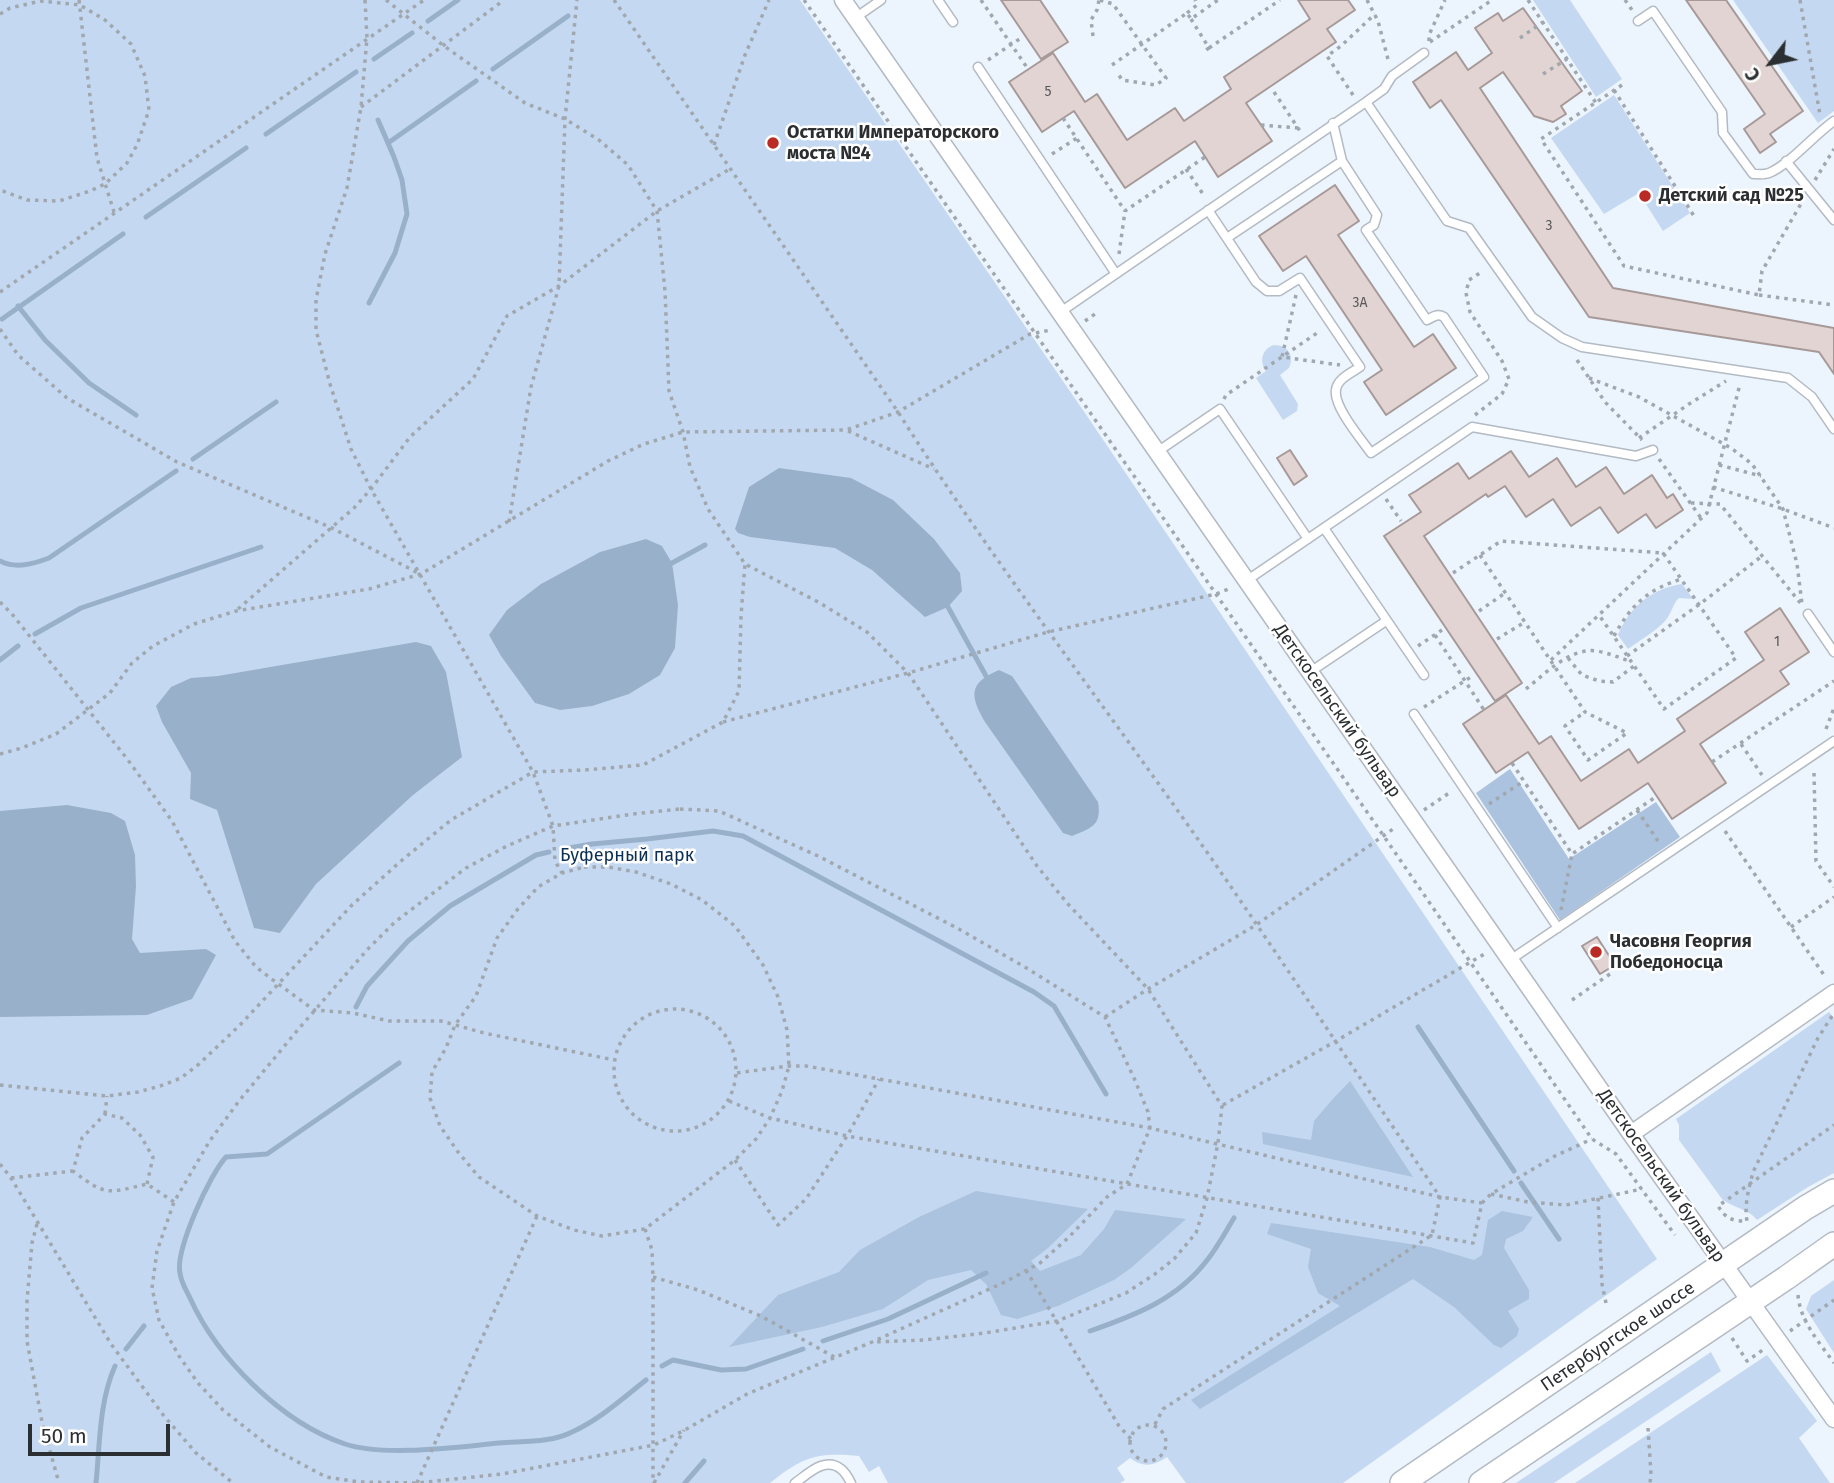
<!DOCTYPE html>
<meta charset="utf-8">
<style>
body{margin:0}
#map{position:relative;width:1834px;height:1483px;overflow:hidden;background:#ecf4fd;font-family:"Fira Sans",sans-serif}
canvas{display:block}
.north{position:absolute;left:1736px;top:28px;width:70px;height:70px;-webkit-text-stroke:5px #fff;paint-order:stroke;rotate:238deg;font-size:19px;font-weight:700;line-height:28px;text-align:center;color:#2c2f32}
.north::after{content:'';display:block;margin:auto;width:24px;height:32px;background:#2c2f32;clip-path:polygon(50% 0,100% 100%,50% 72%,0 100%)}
.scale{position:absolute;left:28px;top:1424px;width:142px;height:32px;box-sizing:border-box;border:4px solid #2c2f32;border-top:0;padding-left:9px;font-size:21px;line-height:24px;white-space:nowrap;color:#2c2f32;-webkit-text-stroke:5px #fff;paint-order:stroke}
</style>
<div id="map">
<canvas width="1834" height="1483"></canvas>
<div class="north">С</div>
<div class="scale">50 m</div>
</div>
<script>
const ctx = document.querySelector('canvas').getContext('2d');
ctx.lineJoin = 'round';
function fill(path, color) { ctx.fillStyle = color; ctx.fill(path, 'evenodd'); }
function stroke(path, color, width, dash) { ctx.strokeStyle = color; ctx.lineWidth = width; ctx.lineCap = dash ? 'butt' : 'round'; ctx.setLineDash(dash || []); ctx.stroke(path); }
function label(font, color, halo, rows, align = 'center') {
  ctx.font = font + ' "Fira Sans",sans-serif'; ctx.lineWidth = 5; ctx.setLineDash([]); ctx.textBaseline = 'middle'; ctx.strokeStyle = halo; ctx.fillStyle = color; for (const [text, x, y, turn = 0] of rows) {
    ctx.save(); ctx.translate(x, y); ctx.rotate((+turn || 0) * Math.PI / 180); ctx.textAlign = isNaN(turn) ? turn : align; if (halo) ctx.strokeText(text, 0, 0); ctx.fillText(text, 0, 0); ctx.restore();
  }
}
fill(new Path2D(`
 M0,0H800L1085,413L1657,1259L1343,1483H1186L1167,1457C1153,1466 1144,1468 1130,1458L1117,1468L1125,1480L1120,1483H888L879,1466L869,1472L859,1456C816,1452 803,1457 770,1483H0Z
 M1533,0H1570L1622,79L1596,97Z
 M1733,0H1834V111L1818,123Z
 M1614,95L1690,213L1663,231L1639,193L1604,214L1551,138Z
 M1274,345C1288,345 1295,356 1289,368L1280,375L1298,404L1297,411L1283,420L1256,378L1266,371C1259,361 1262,349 1274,345Z
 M1682,584L1693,599L1679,598C1673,603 1672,613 1665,621C1655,632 1640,640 1628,649L1618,635C1629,607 1653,588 1682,584Z
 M1829,1012L1834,1018V1173L1808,1187L1757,1220C1749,1209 1733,1208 1722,1199L1679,1140V1125L1676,1119Z
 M1834,1280V1353L1806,1309L1811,1296Z
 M1711,1352L1721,1371L1554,1483H1516Z
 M1767,1355L1817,1421L1799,1438L1830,1483H1575Z`), '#c4d9f1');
fill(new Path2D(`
 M1510,769L1569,859L1656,802L1680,837L1560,920L1476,793Z
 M1350,1081L1413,1177L1263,1144L1262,1132L1311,1140L1314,1121L1331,1101Z
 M976,1191L1088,1209L1048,1248L1031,1261L1040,1271L1081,1255L1104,1229L1115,1210L1186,1219L1131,1268L1114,1280L1058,1306L1017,1319L1001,1315L986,1284L971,1270L928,1280L883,1309L822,1327L729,1347L778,1295L839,1272L860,1250L919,1217Z
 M1502,1211L1533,1217L1523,1231L1506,1239L1504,1248L1529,1290V1299L1508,1311L1519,1329L1517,1336L1501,1348L1494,1345L1454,1307L1413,1279L1200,1409L1191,1400L1340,1306L1318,1293L1308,1267L1311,1249L1267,1234L1271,1223L1430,1247L1474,1260L1482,1255L1488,1220Z`), '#abc3de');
fill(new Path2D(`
 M779,468L851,478L893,500L934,539L960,573L962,591L948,607L925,617L872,570L835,548L750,537L738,533L735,529L749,487Z
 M646,539L662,546L672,563L678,605L675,648L660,675L629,694L592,706L560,710L535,703L501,656L489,635L507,610L541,584L600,552Z
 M416,642L431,646L446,672L462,757L413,795L316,884L280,933L254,928L217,810L190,799L191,773L162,722L156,706L171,687L191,678L218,676Z
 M999,670L1012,676L1098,802C1102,826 1091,828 1072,836L1063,833L985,722C970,696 968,683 999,670Z
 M67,805L111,813L125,821L135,855L136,886L132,939L140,953L206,949L216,955L192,999L147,1015L0,1017V811Z`), '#99b0cb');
stroke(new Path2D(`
 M428,21L458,0
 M374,59L412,33
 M493,69L568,16
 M266,134L356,72
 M388,143L476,81
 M146,217L246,148
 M369,303L395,253L407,214L402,180L394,157L378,120
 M18,306L45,340L89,383L136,415
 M2,319L123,234
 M193,459L276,402
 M0,561C16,569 33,564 49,558L176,471
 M672,563L705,545
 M948,607L986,676
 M35,634L81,608L261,547
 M0,660L18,646
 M569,848L592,844L647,839L713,831L743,836L1034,992L1054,1006L1106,1094
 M356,1007L367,986L408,941L450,906L536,855L549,852
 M1418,1027L1514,1171
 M399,1063L267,1154L226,1157C210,1174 175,1250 180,1273C181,1282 186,1290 190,1298C217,1358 282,1423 345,1444C385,1457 456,1447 499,1443C522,1441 551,1443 572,1432C599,1420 622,1399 646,1380
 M1521,1183L1559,1239
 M1090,1331C1136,1315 1178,1299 1208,1259C1218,1246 1226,1231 1234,1218
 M823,1341L888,1319L986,1273
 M126,1349L144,1326
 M662,1366L673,1360L721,1370L746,1369L803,1349
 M96,1483C100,1444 99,1402 115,1366
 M685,1483L704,1461`), '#99b0cb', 5);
const building = new Path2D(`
 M1001,0H1040L1068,42L1041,59Z
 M1298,0H1348L1355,10L1327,29L1336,42L1246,103L1272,141L1218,177L1195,141L1125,188L1074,111L1042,132L1009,82L1053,53L1085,102L1097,94L1127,140L1175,108L1184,121L1231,89L1224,77L1310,19Z
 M1686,0H1726L1803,111L1770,134L1776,142L1760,153L1744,129L1765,114Z
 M1523,8L1582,91L1561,106L1566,114L1553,122L1534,116L1503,72L1480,88L1613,288L1834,328V374L1819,352L1589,317L1441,100L1430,108L1413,82L1456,52L1468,70L1492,53L1475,28L1498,13L1503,21Z
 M1335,185L1359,221L1338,235L1414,347L1433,334L1456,368L1386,415L1364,382L1382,370L1306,256L1283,271L1259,236Z
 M1290,450L1307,476L1294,485L1277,458Z
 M1511,451L1529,477L1557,458L1576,487L1606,467L1624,494L1652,475L1667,498L1673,494L1683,510L1656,528L1646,514L1618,533L1600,507L1571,526L1553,499L1526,517L1505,486L1488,497L1486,494L1424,536L1522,683L1495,701L1384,536L1421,512L1409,495L1416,491L1458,463L1469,479Z
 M1780,608L1809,652L1780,671L1789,684L1700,744L1726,783L1672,819L1648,783L1579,829L1528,752L1496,773L1463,724L1506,695L1539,744L1551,736L1581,781L1629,749L1638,763L1685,731L1677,719L1764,660L1745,632Z
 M1597,937L1615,965L1600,974L1582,946Z`);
fill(building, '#e1d4d2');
stroke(building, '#a69997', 2);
const lane = new Path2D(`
 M938,0L953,22
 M855,18L881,0
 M1638,21L1653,11L1722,112L1723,133L1753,174C1758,174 1764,175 1769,173C1789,165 1815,134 1834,121
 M978,67L1116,274
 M1366,102L1447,221L1469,228L1532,317L1562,338L1582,347L1788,378L1812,397L1834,429
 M1786,161L1834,220
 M1208,210L1256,282L1267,291H1279L1300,278L1360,367C1351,373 1337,379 1336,390C1333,406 1361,439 1371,453L1484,377L1444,317C1437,313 1433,317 1427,320L1366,230L1374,225L1377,215L1342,161L1333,123
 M1227,238L1342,161
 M1059,313L1366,102L1384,89L1392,76L1424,53
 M1157,452L1220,409L1308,539
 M1324,528L1424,675
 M1246,581L1472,427L1636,456L1653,450
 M1808,614L1834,652
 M1310,672L1386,621
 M1414,714L1558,928
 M1510,960L1834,741
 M795,1483C808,1474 825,1456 841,1469C845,1472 849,1479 851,1483`);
const street = new Path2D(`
 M843,0L1631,1134L1834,1419
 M1631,1134L1834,993`);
const secondary = new Path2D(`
 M1402,1483L1805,1208L1834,1191
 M1481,1483L1786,1278L1834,1244`);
stroke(lane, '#b3bac3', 11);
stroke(street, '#b3bac3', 19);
stroke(secondary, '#b3bac3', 26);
stroke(new Path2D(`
 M79,0L97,158L114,212
 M365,0L367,38L361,107L347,188L325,254L316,300V330L330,384L351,449L371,489L533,772L553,826L555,861L562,873
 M386,0L444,46L525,103L565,119L599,140L628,165L657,211L665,291L669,391L683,432L690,467L708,509L745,564L820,603L867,632L908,673L1037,866L1067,903L1148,989L1222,1106L1218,1143L1207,1198L1196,1233L1174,1259L1155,1274L1126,1293L1057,1321L985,1333L924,1340L874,1342
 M614,0L898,412C998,569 1112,715 1218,868C1293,977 1366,1087 1440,1197L1432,1235L1163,1409L1154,1426
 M804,0L1383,835L1592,1139L1616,1154L1675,1235
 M981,0L1028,69
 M1100,0L1113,4L1166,78L1156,85L1122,80L1117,72
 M1367,0L1378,21L1389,63
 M1528,0L1596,103
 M1625,0L1632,10
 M1800,0L1820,115
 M1187,13L1197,5L1195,0
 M0,14L10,8L41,1L80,5L105,20L131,44L145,76L149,110L137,145L127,163L105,184L90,191L59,201L27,200L0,190
 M1191,19L1209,48L1203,52
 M1093,36L1091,20L1097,10L1099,0
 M1520,38L1543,22
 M1429,41V35L1445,0
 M1430,42L1492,0
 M1209,48L1280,0
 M988,60L1021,38
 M1112,65L1187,13L1191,19L1218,0
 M1543,74L1567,59
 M1622,85L1541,139L1624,266L1759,295L1762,271L1802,202
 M1614,90L1694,216
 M1274,92L1300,131
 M1353,95L1327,56L1341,46L1375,14
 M361,107L504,0
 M1063,118L1125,211
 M1261,125L1298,128
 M714,145L745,55L769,0
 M1052,154L1077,138
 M1186,169L1205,197
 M1815,180L1834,149
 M1119,254L1125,211L1205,157
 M0,292L424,0
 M1296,295L1282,357L1340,365
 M1759,295L1834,305
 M1085,321L1095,314
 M0,329L18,355L67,398L177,462L332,528L420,574
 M1577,360L1605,402L1642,440
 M1589,378L1639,397L1731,448L1752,464L1783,509L1797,564L1802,604
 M1224,399L1226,395L1320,331
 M1475,415L1502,394L1509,379L1502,361L1470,312L1466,293L1469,280L1483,271
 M848,431L934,469
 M1639,438L1689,404L1726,381
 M1659,459L1701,518
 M1719,465L1761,476
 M1713,487L1783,509L1834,528
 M1386,499L1401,521
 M1691,503L1720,504L1802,605
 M509,522L531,387L559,286L565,119L577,0
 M1480,555L1585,712L1627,733L1588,760L1565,726L1585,712
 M1453,573L1501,541L1663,553L1736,658L1664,709L1599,615
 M0,602L12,614L128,760L172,821L235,941L256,967L277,983L314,1010L353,1013L389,1021H441L484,1033L614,1060
 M238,609L354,508L371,489L410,437L473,379L507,316L559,286L657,211L730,169
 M1479,611L1505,593
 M1435,635L1484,710
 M1614,636C1631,605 1648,589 1682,579
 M1497,639L1525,622
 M1418,646L1442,630
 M1627,656L1700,604L1762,556
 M1568,658L1582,675L1599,681L1613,682L1634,666
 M1551,660L1707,513L1740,384
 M1526,689C1545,674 1570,647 1597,651C1608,653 1618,657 1629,661
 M1424,707L1474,675
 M723,722L908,673L1048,632L1216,594L1231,588
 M1826,729L1834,708
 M1741,744L1762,775
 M0,754L22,748L56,734L110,693L132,663L153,646L194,624L236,611L369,589L421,574L608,461L644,444L683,432L846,430L898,412L1030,334L1051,330
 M1712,762L1834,681
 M1512,763L1572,854L1657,796
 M1814,773L1816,861L1834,887
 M1489,804L1524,781
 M680,809L719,811L818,856L957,928L1028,969L1105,1017L1134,1078L1148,1112L1150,1128L1127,1184L1107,1197L1068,1238L1040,1263L1005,1282L872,1342L747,1394L685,1430L654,1445L502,1474L417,1483L359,1482L326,1477L270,1447L223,1410L198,1383L179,1356L159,1320L152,1288L157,1251L174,1202L209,1142L239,1101L296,1032L367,950L395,922L466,868L507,846L553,826L633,814Z
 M1424,810L1452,791
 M1637,810L1660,844
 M1725,831L1826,978
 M584,867H608L636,872L671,884L702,900L735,926L763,965L778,997L787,1030L789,1066L782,1091L770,1118L756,1139L735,1160L645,1229L602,1236L574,1230L537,1216L479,1177L458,1152L440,1126L430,1098L432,1072L446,1048L455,1025L476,996L497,938L517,910L538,887L562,873Z
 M1561,910L1572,854
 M1791,927L1834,897
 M1572,1000L1610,974L1608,969
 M614 1070a61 61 0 1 1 122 0a61 61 0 1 1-122 0Z
 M1832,1016L1818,1038L1753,1172C1749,1188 1744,1205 1747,1221C1732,1221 1726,1219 1718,1206L1834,1125
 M1105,1017L1148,989L1256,925L1396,827
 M0,1085L107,1096L138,1092L160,1086L181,1078L199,1064L240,1025L352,905L401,861L451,820L533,772L584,770L643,765L723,722L739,691L741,616L745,564
 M729,1101L770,1118L847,1136L1473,1243L1482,1203L1440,1197L1150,1128L879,1079L806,1066H789L736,1073
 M1223,1105L1336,1041L1486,953
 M105,1114L107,1096
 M735,1160L778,1225L806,1199L847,1136L879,1079
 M0,1164L11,1178L111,1344L164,1416L196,1453L233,1483
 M11,1178L73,1171
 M147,1184L153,1157L140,1135L122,1118L105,1114L82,1138L73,1171C107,1197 108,1193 147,1184L174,1202
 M1491,1194L1528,1202L1566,1205L1642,1189
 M1598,1198L1602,1284L1606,1303
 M1482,1203L1491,1194L1555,1156L1592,1139
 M37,1224L32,1243L27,1301V1341L42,1422L59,1483
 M645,1229L652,1250L653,1277V1483
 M1026,1270L1119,1426L1131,1439
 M653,1277L698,1290L761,1316L836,1358
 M1798,1295C1800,1321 1819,1342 1834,1363
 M1790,1331L1834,1300
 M1732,1338L1747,1361L1764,1349
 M1130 1443a18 18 0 1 1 36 0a18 18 0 1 1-36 0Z
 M1648,1428L1651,1474L1650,1483
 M417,1483L537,1216
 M654,1483L684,1430`), '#a1a7ae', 3.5, [3.5, 5]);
stroke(lane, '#fff', 8);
stroke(street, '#fff', 16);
stroke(secondary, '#fff', 23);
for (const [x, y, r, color] of [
 [773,143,7,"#b92b24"],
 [1645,196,7,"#b92b24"],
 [1596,952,7,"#b92b24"]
]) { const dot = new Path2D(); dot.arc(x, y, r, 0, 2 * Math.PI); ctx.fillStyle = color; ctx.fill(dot); stroke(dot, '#fff', 2.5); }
label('14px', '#59585a', null, [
 ["5",1048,92],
 ["3",1549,226],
 ["3А",1360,303],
 ["1",1777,642]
]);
label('bold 18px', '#2c2f32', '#fff', [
 ["Остатки Императорского",787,133],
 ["моста №4",787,154],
 ["Детский сад №25",1659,196],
 ["Часовня Георгия",1610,942],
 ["Победоносца",1610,963]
], 'left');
label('18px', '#2c2f32', '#fff', [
 ["Детскосельский бульвар",1337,711,55],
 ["Детскосельский бульвар",1661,1176,55],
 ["Петербургское шоссе",1618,1337,-34]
]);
label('18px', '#0b2f52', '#fff', [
 ["Буферный парк",627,856]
]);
</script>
